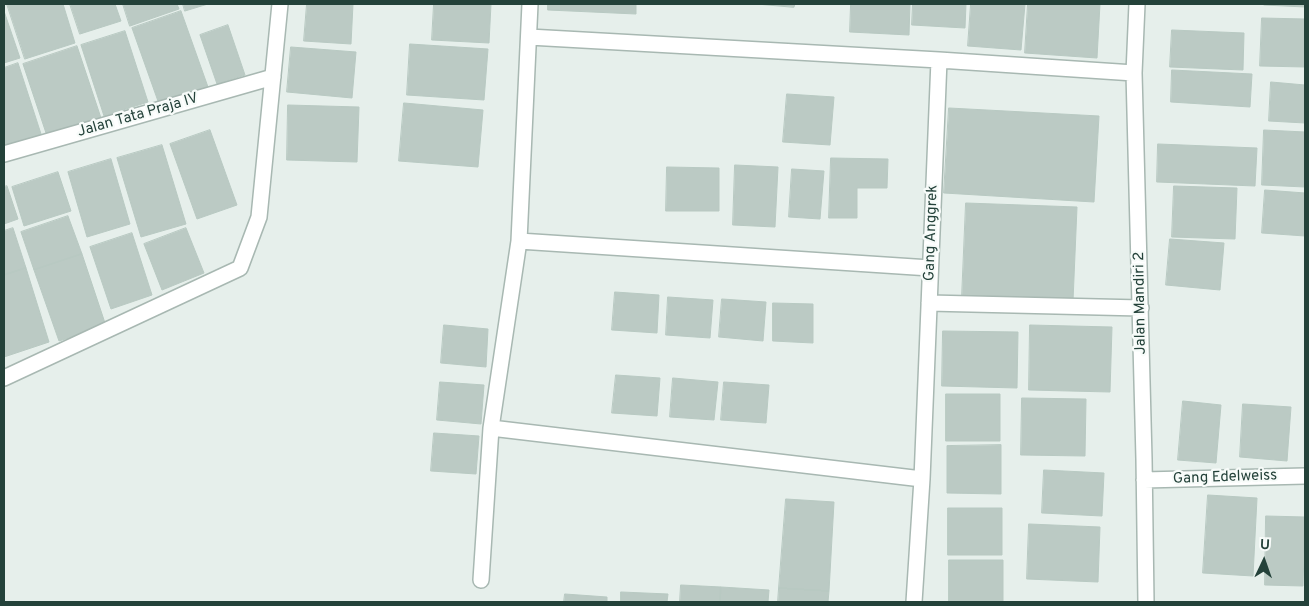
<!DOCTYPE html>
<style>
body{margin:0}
#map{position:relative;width:1309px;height:606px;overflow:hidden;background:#e6efeb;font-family:Overpass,sans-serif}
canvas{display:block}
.frame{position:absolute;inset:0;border:5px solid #24423a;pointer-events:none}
.north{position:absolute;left:1239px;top:536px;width:50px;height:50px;-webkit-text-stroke:4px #f7fbf9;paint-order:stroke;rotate:3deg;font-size:14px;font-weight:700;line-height:20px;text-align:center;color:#24423a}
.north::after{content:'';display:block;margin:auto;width:18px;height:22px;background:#24423a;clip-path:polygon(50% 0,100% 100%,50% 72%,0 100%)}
</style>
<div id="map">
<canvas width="1309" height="606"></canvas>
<div class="frame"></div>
<div class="north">U</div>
</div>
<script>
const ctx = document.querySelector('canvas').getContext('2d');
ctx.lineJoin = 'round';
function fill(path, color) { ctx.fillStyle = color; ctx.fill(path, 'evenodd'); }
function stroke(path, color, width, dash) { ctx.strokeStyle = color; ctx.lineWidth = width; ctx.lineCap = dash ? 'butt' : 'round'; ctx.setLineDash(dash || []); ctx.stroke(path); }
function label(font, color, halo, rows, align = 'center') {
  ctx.font = font + ' Overpass,sans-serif'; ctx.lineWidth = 4.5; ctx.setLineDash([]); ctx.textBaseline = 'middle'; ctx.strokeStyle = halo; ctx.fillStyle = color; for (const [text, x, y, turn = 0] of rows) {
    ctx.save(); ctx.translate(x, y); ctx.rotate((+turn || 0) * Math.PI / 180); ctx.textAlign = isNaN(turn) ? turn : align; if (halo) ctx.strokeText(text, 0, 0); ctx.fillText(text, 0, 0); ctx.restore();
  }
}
const building = new Path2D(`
 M7,4H63L75,43L25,59Z
 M70,4H115L121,21L80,34Z
 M123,4H177L179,9L130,26Z
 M183,4H208L185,11Z
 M307,4H353L351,44L304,41Z
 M434,4H491L489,43L432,40Z
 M548,4H636V14L548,10Z
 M757,4H795L794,7Z
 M851,4H910L909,35L850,32Z
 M913,4H966L965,28L912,25Z
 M971,4H1025L1021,50L968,46Z
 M1028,4H1100L1097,58L1025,53Z
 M1264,4H1305V7L1264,5Z
 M4,11L20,58L4,63Z
 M181,11L208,87L159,104L132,28Z
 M1262,18L1305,19V67L1260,66Z
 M228,25L245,75L217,84L200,35Z
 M1172,30L1244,33L1243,70L1170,67Z
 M125,31L148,102L104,116L81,45Z
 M410,44L488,49L484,100L407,95Z
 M77,46L101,118L47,136L23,64Z
 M291,47L356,52L352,98L287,92Z
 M18,63L42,137L4,149V68Z
 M1172,70L1252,74L1250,107L1171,102Z
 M1271,82L1305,85V123L1269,121Z
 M787,94L834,97L830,145L783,142Z
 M404,103L483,110L478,167L399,161Z
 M288,105L359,107L357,162L287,160Z
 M949,108L1099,116L1094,202L944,193Z
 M210,130L237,205L197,219L170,144Z
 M1264,130L1305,132V187L1262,185Z
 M1158,144L1257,148L1255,186L1157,182Z
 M162,145L186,224L141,237L117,158Z
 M831,158L888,159L887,188H857V218H829Z
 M111,159L130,224L87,237L68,172Z
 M735,165L778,167L775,227L733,225Z
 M667,167L719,168V211H666Z
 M792,169L824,171L820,219L789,217Z
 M58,172L71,211L24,226L12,187Z
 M7,186L18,219L4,224V187Z
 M1174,186L1237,188L1235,239L1172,237Z
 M1265,190L1305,193V236L1262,233Z
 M966,203L1077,207L1073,301L962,297Z
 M68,216L82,254L34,270L21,232Z
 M13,228L26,268L4,275V231Z
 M186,228L204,273L162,290L144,244Z
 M132,233L152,295L111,309L90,247Z
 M1170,239L1224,243L1220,290L1166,285Z
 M82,254L106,326L59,341L34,270Z
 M26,268L49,342L4,357V275Z
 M615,292L659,295L657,333L612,330Z
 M668,297L713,300L710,338L666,335Z
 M722,299L766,302L763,341L719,337Z
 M773,303L813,304V343L773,341Z
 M444,325L488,329L486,367L441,363Z
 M1030,325L1112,327L1110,392L1029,390Z
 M943,331L1018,332L1017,388L942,386Z
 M616,375L660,378L657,416L612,413Z
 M673,378L718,382L714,420L670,417Z
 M440,382L484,385L481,424L437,420Z
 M724,382L769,385L766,423L721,420Z
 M946,394H1000V441H946Z
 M1022,398L1086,399L1085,456L1021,455Z
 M1183,401L1221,405L1216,463L1178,460Z
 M1243,404L1291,407L1287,461L1240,457Z
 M434,433L479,436L476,474L431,471Z
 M1001,445V494L947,493V446Z
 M1044,470L1104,473L1102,516L1042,513Z
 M1208,495L1257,498L1253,576L1203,573Z
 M786,499L834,502L829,591L779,588Z
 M948,508H1002V555H948Z
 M1266,516L1305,517L1303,586L1265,585Z
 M1029,524L1100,527L1098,582L1027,579Z
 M949,560H1003V602H949Z
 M681,585L721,587L720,602H680Z
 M721,587L769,590L768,602H720Z
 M779,588L829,591L828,602H778Z
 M621,592L668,594L667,602H621Z
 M565,594L607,597V602H564Z`);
fill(building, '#bbcac4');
stroke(building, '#b8c9c2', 1);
const minor = new Path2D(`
 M530,4L519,241L491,428L922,479
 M1137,4L1134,73L1144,459L1146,602
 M529,37L939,60
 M4,154L273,77
 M519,241L930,268
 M929,303L1141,308
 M4,378L240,268L259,217L280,4
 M1144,480L1305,476
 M481,580L491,428
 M914,602L922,479L939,60L1134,73`);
stroke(minor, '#a8b8b2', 18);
stroke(minor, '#fff', 15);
label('15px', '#24423a', '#f7fbf9', [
 ["Jalan Tata Praja IV",138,116,-16],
 ["Gang Anggrek",932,233,-88],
 ["Jalan Mandiri 2",1141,303,-91],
 ["Gang Edelweiss",1225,478,-2]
]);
</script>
